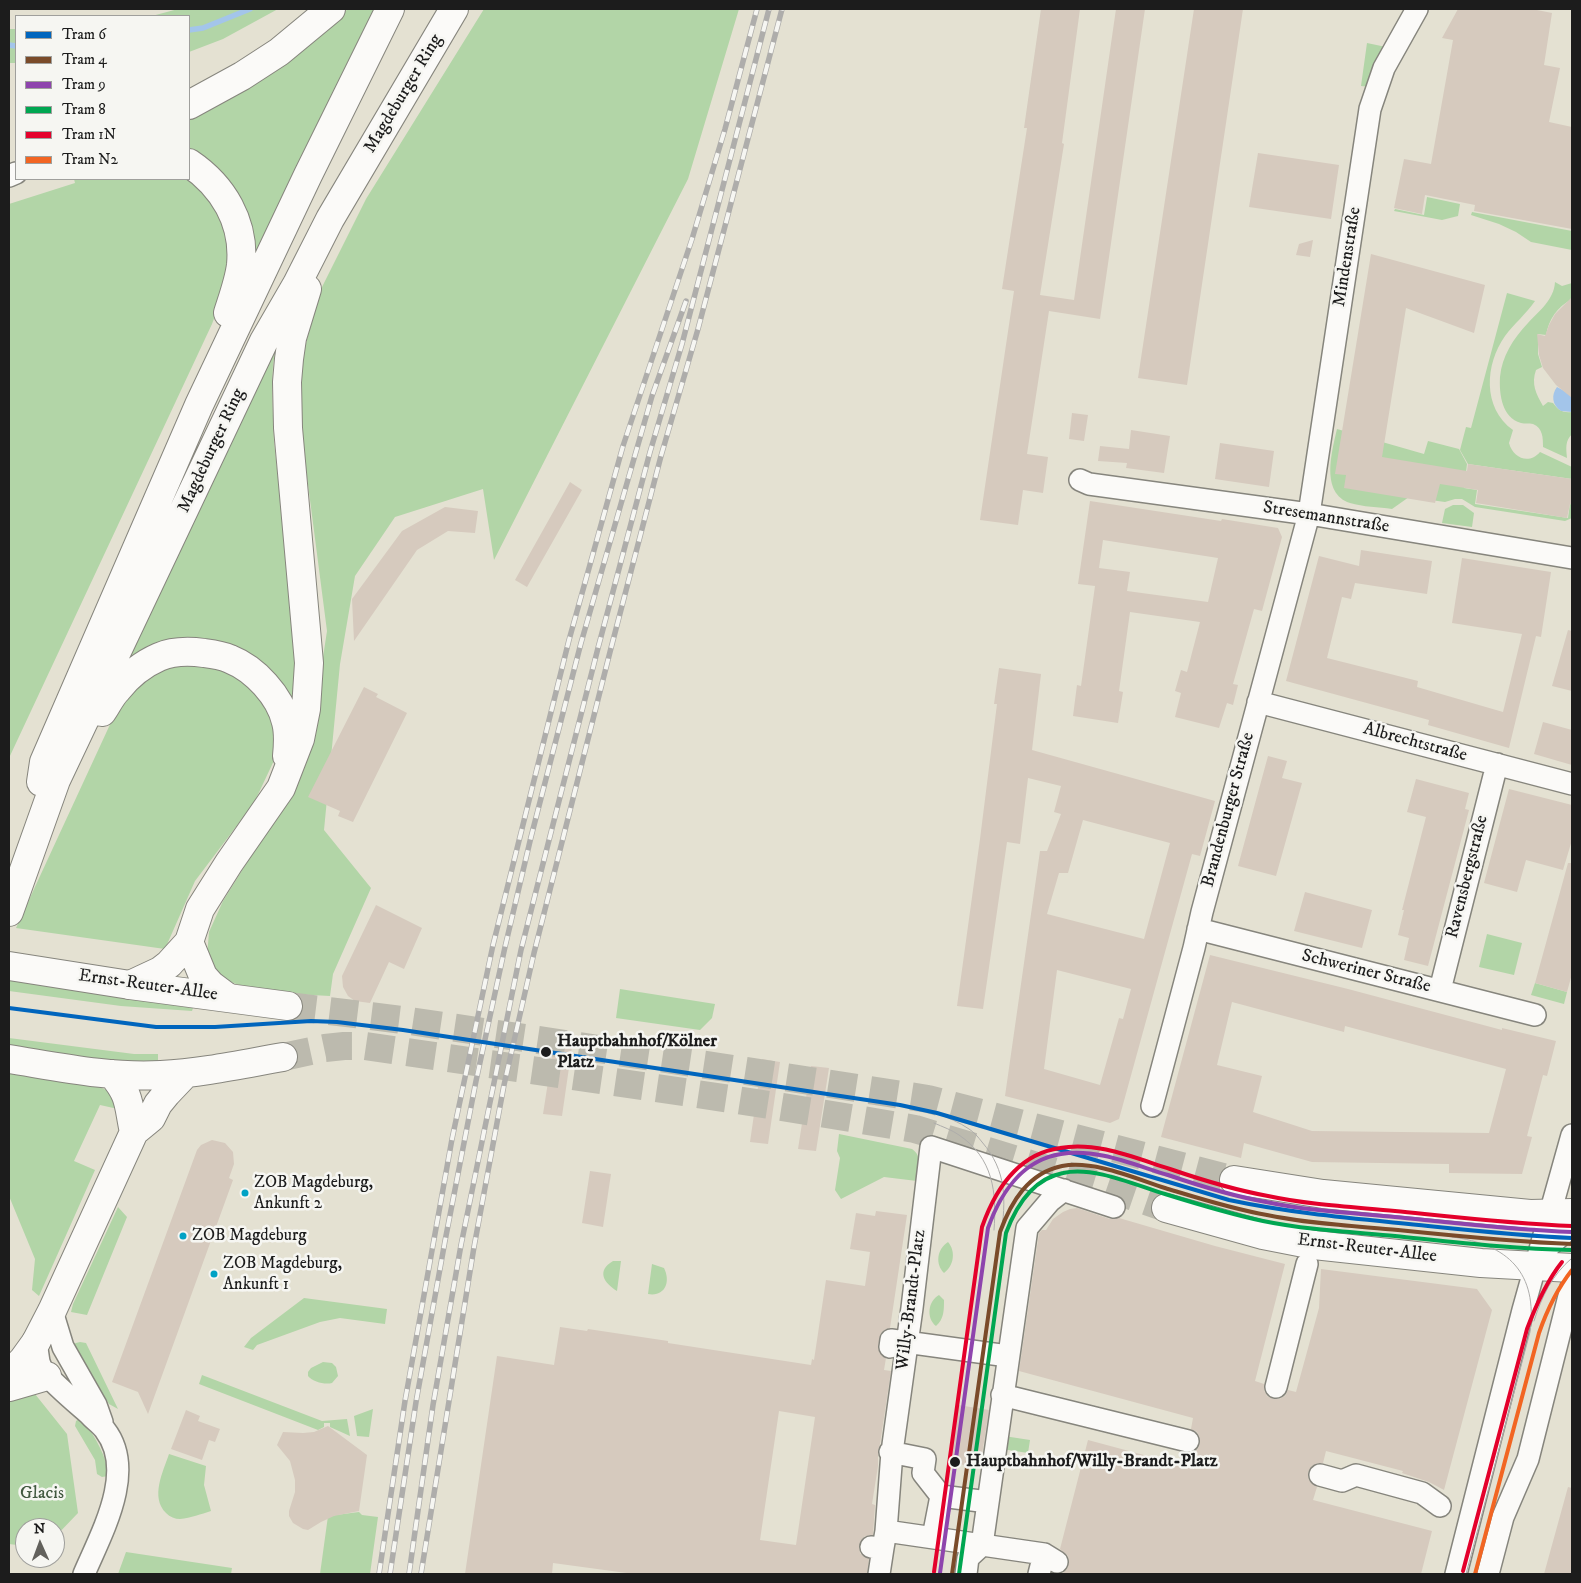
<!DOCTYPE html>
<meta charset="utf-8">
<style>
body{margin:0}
#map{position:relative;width:1581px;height:1583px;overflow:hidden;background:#e4e1d2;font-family:"IM FELL DW Pica",serif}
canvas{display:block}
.frame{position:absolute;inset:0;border:10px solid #1c1c1c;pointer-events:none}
.legend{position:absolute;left:15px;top:15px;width:175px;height:165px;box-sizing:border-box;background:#f6f6f2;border:1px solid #9f9f9c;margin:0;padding:6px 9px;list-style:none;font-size:15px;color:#1c1c1c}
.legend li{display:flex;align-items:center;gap:10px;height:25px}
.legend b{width:25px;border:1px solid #9f9f9c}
.north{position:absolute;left:15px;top:1518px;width:50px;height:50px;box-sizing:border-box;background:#f6f6f2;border:1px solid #9f9f9c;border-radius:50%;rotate:358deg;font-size:14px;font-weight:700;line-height:20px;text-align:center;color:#1c1c1c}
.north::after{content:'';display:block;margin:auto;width:18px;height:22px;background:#62615c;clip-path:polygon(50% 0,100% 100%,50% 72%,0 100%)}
</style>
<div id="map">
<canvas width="1581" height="1583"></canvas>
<div class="frame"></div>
<ul class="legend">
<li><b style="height:6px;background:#0065bd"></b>Tram 6</li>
<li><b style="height:6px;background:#7a4b2a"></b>Tram 4</li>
<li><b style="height:6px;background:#8e44ad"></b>Tram 9</li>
<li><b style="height:6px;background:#00a651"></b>Tram 8</li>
<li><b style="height:6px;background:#e4002b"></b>Tram 1N</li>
<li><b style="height:6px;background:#f26522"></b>Tram N2</li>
</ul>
<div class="north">N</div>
</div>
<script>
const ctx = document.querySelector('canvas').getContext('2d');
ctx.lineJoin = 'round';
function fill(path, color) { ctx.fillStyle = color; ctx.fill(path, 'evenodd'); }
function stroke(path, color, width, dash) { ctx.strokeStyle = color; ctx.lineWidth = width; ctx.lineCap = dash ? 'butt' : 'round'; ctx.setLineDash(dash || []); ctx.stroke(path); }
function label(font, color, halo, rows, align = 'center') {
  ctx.font = font + ' "IM FELL DW Pica",serif'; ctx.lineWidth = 5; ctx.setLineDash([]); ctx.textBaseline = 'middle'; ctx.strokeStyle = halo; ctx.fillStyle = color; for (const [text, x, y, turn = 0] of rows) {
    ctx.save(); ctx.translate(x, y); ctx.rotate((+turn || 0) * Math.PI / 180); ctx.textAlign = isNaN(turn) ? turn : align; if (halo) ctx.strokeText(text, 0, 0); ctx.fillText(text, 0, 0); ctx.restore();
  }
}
fill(new Path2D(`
 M178,9H278L223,39L189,52V16H152Z
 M348,9H378L256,258L189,153V117L333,22Z
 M484,9H739L688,179L494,560L483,489L395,517L355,576L340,664L324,830L371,888L333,974L330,996L293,994L250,988L236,984L222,978L214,970L207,956L209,932L223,901L269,827L314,716L327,631L303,446L298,373L320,291L366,199Z
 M9,29H16V63H9Z
 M1367,43L1386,47L1370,87L1361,86Z
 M74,179H189L197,181L229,232L226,286L212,324L9,758V204L75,183Z
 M1427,197L1460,204L1458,216L1442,220L1394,211L1395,209L1424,215Z
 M1472,212L1572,231V250L1531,242L1516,232L1499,224L1471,215Z
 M1555,282L1562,286L1572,283V299C1557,307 1549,319 1546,335L1538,334V354L1542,367L1536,370C1531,384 1536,394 1543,406L1548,402L1553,403C1559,411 1563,413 1572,412V434C1565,441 1566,448 1567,458L1543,447C1543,438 1543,428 1533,424C1529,423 1525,424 1521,423C1502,418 1499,394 1500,377C1502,356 1513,339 1528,323C1539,311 1554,300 1555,282Z
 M1507,293L1535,301C1526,314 1514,324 1505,336C1485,364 1482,408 1513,430L1509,443C1513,458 1529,465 1540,452L1572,467V479L1468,464L1460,450L1466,427L1471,428Z
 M276,346L273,365L272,389L274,442L296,637L297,699L286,700L256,665H125Z
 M1337,429L1424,454L1428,441L1459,449L1467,464L1464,488L1477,490L1475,504L1568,518L1570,504L1572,505V518L1565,521L1475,507L1462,499H1455L1445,502L1409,497L1392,509C1379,507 1363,507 1350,503C1320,493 1332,451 1337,429Z
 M1453,505H1463L1474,513L1472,527L1442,523L1445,509Z
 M197,665L227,672L248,685L267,704L277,730L278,752L254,803L195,881L165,949L16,928L113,718C128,698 144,675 170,666C177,664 189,665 197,665Z
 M1487,934L1522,943L1514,975L1479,967Z
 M9,980L193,1008L192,1011L121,1006L9,991Z
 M1535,983L1567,992L1564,1004L1531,995Z
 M620,989L715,1004L712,1018L700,1030L616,1018Z
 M9,1038L134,1054H158V1062C108,1062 58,1054 9,1047Z
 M9,1072L94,1084L110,1092L118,1109L100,1105L74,1161L95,1170L39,1296L32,1290L35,1259L9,1196Z
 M839,1134L912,1149C923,1156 918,1169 917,1181L884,1177L841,1199L835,1190L840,1158L837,1151Z
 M118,1207L127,1217L87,1315L71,1312L73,1304Z
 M948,1242C956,1251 954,1266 944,1273C935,1264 937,1249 948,1242Z
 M613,1261H621L617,1291C604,1283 596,1271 613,1261Z
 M652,1264L664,1268C671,1282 665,1297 648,1294Z
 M939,1295L944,1300C944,1310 944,1319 936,1326C926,1318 928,1301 939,1295Z
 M304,1298L387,1309L385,1324L340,1318L320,1322L257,1345L253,1350L244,1347L251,1338Z
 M80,1342L86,1343L118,1409L109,1404L72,1344Z
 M323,1362L332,1363L336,1367L338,1376L332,1383C325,1385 313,1382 308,1376V1372L311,1368Z
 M202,1375L322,1421L347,1419L350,1436L330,1427V1423H324V1427L318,1430L199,1384Z
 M31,1389L67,1434L78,1513L55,1537V1528H25V1546L9,1544V1396Z
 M373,1409L369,1437L357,1436L354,1416Z
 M79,1419L85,1421C95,1439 107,1455 108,1476L102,1477L97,1474L95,1460L75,1426L76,1421Z
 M1004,1436L1030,1440L1028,1453L1002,1449Z
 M169,1454L206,1466L204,1485L211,1511C201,1514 191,1518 180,1519C175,1519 170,1517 166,1513C150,1497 163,1472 169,1454Z
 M359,1512L362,1515L378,1517L370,1574H320L328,1516Z
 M126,1552L232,1568L231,1574H118Z`), '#b2d5a7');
fill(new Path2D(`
 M1557,387L1572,395V412L1561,411C1552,405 1551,395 1557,387Z`), '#a3c5ea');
stroke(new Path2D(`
 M189,30L203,28L250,9
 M9,45L16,46`), '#a3c5ea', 5.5);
fill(new Path2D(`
 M1041,9H1080L1062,143L1064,144L1040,295L1074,300L1116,9H1145L1100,319L1049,311L1027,454L1048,457L1043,493L1023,490L1018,525L980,520L1014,291L1002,289L1027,128H1024Z
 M1194,9H1243L1187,385L1138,378Z
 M1458,9H1532L1552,13L1544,65L1560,68L1549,122L1572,127V229L1474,211L1475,205L1425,195L1422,214L1394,208L1404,159L1431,164L1453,40L1442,38Z
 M1258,153L1339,165L1331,219L1249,207Z
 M1313,240L1310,257L1296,255L1299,244Z
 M1371,254L1485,285L1474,333L1406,308L1382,457L1467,471L1468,464L1572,479V504H1570L1567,518L1476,503L1478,490L1440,484L1435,503L1344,488L1346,475L1335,474Z
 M1572,297V398L1556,385L1543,368L1539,355L1537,334L1545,336L1549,325L1555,314Z
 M1072,413L1088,415L1084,441L1069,439Z
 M1131,430L1170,436L1164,473L1126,468L1127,463L1098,461L1100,446L1129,449Z
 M1220,443L1274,451L1269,487L1215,479Z
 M570,482L582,490L527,587L515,580Z
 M1090,501L1221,521L1222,519L1278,528L1282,537L1262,611L1254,609L1233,684L1238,685L1233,705L1227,703L1219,728L1175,717L1181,693L1175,691L1181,670L1187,672L1200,622L1130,612L1119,691L1123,692L1118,723L1073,716L1077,685L1081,686L1095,586L1078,584ZM1103,540L1218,558L1208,602L1127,591L1130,572L1099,568Z
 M445,507L478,511L475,533L448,531L417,550L354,641L352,599L402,531Z
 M1361,550L1432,561L1427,594L1355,583L1351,599L1342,597L1327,658L1418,681L1417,687L1503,712L1522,634L1452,623L1462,558L1551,572L1541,637L1536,636L1509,748L1428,725L1429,720L1286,681L1319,556L1359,566Z
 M1568,630L1572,631V691L1552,686Z
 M999,668L1041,674L1032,750L1215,801L1200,856L1192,854L1119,1119L1110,1123L1005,1096L1040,851H1047L1061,814L1054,812L1061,786L1028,778L1020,844L1007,842L983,1009L957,1006L980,839L997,704H994ZM1083,820L1170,843L1144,939L1047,914L1059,873H1068ZM1057,970L1131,989L1123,1019L1119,1018L1100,1085L1044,1069Z
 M364,687L378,694L376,697L407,713L353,822L338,816L340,811L308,797Z
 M1543,722L1572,730V765L1534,754Z
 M1268,756L1287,761L1282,778L1302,783L1276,876L1238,866Z
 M1416,779L1469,793L1465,809L1469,810L1428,966L1404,960L1409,938L1398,935L1404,910H1402L1426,817L1407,812Z
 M1509,789L1572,805V840L1563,870L1526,860L1517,892L1484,883Z
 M1568,863H1572V974L1567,992L1535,983Z
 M1305,892L1372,910L1362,948L1294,931Z
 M376,905L422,928L404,969L389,962L370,1003L355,1001L348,996L343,987L342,976Z
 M1210,955L1348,989L1502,1030V1028L1556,1041L1547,1076L1543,1075L1527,1136L1532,1137L1522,1174L1449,1173V1164L1312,1162L1244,1143L1241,1158L1161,1137ZM1232,1002L1344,1032L1345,1026L1506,1069L1489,1133L1312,1131L1253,1112L1262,1076L1217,1065Z
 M556,1031L574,1033L562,1116L543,1114Z
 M762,1059L780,1062L768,1144L750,1142Z
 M811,1066L829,1068L816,1151L798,1149Z
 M212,1140L225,1143L233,1152L234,1164L229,1178L233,1180L148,1414L138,1392L112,1382L197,1150L201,1145Z
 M590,1171L611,1174L603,1227L582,1223Z
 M1077,1208L1110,1219L1119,1218L1215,1246L1285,1264L1255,1381L1264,1384V1390L1267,1396L1273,1399H1279L1285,1396L1288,1390L1296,1392L1319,1308L1321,1269L1477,1289L1492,1310L1444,1490L1429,1482L1402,1473L1403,1471L1326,1451L1323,1463H1317L1312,1466L1308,1472V1478L1311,1483L1317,1487L1313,1500L1432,1531L1421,1574H1058L1063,1573L1067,1569L1069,1563L1068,1556L1060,1549L1088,1440L1181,1465L1185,1453H1191L1197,1450L1200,1444V1438L1197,1432L1191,1429L1193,1418L1019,1371L1039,1233L1042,1230H1046L1053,1219L1063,1212L1070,1209Z
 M876,1211L907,1215L890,1328L886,1329L881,1333L878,1345L879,1352L882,1356L886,1358L884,1370L891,1371L880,1444L878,1450V1466L872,1504L875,1505L873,1535L865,1536L861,1540L859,1545L860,1553L864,1557L869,1559L867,1574H634L553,1563L552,1574H465L497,1356L554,1365L560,1327L587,1331L588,1329L668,1341V1343L811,1365L812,1359L814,1360L826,1280L865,1286L870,1252L850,1249L856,1213L875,1216ZM779,1411L815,1417L796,1545L760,1540Z
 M958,1405L989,1410L980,1467L950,1463Z
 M186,1410L200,1416L198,1421L220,1429L215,1442L209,1440L202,1460L171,1449Z
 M328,1426L367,1455L359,1511L334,1516L321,1522L308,1530L303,1529L293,1523L289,1516V1511L295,1492V1480L290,1461L277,1445L283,1432L303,1433L314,1432Z
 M1568,1487L1572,1488V1574H1544Z`), '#d6cabe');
stroke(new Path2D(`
 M288,1006L403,1020L720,1067L928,1099L1234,1180
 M283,1057L325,1048L344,1046H365C548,1073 732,1097 915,1129L1099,1185L1166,1208`), '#bcbaae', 28, [28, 14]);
const minor = new Path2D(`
 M9,176L16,173
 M1080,480L1089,484L1309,514L1572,558
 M1258,702L1572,784
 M1198,929L1535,1015
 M1440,990L1497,764
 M1152,1106L1194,948L1202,912L1309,514L1370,109L1384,68L1417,9
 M1541,1258L1550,1245L1572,1226
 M52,1311L63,1347L96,1405L102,1422
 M36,1342L39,1362L42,1370C56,1386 73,1400 89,1414C94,1420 101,1424 105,1430C137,1471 101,1534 84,1574
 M890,1347L891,1340L1008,1356
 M1276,1387L1307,1264
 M1002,1395L1188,1441
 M890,1452L925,1459L923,1473L941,1496L933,1537
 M1320,1475L1342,1481L1356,1475L1422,1493L1440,1506
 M941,1496L988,1502
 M886,1531L892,1452L912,1308L931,1147L1114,1207
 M871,1547L883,1548L886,1531L1044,1554L1057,1562
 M879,1574L883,1548
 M966,1574L968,1558L982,1545L1027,1228L1050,1201L1064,1190
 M1039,1574L1044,1554
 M1456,1574L1523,1310L1572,1135
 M1488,1574L1503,1517L1528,1459L1572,1284`);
const major = new Path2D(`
 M9,966L130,985L288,1006
 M9,1059C59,1067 110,1078 161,1075C202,1073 243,1064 283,1057
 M112,1074C131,1096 128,1105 134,1132
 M1234,1180L1323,1194L1530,1214L1572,1213
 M1166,1208L1263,1235L1314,1245L1481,1263L1572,1268
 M36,1342L52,1311L134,1132L151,1118L158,1104L167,1093L186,1073`);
const highway = new Path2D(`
 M189,105L242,76L279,52L331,9
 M189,163C223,186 245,222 241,265C239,281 233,297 228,313
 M102,712C107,705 111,696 117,690C128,676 143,664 159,657C173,651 189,651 204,653C212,654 221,655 230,659C255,669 280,696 286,722C289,733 288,746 287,756
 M41,782L44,762L199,405L308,175L390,9
 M9,912L56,780L264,341L297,284L330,219L454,9
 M189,942L203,976L211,985L227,997
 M130,985L160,971L169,964L189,942L200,909L229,863L281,788L300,739L306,709L309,663L288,428L287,382L289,359L292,338L307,289
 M9,1374L23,1360L36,1342
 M9,1387L47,1376`);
stroke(minor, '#86857d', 24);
stroke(major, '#86857d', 30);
stroke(highway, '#86857d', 30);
stroke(minor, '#fbfaf8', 21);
stroke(major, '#fbfaf8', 28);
stroke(highway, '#fbfaf8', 28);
stroke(new Path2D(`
 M937,1113C948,1118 959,1122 969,1129C974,1132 978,1137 982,1142C1007,1171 1006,1200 1001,1236
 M934,1123C943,1127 952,1130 959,1135C993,1158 997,1192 994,1230
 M1452,1237C1508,1244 1538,1273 1530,1332L1466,1574
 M1534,1321C1542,1296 1552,1275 1572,1258`), '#aeadab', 1);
const rail = new Path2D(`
 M379,1574L405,1401L452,1139L493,945L569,640L623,446L692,239L725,129L757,9
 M390,1574L416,1402L445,1241L476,1081L505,947L531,837L581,643L652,396L686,301
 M409,1574L433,1405L461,1245L521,950L598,648L650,452L682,344L769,9
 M421,1574L474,1247L504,1085L534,953L610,652L661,456L698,329L782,9`);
stroke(rail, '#aeadab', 5.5);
stroke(rail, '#f6f6f2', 4, [11]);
stroke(new Path2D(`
 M9,1008L156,1027H215L311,1021L337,1022L403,1030L900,1105L937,1113L1229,1200C1295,1214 1361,1219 1428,1226C1476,1231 1524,1236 1572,1238`), '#0065bd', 4);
stroke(new Path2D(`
 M952,1574L1000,1232C1011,1202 1028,1173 1062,1166C1094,1160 1134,1178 1165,1188C1198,1198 1232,1209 1267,1215C1310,1224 1355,1226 1398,1230C1456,1236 1514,1242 1572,1244`), '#7a4b2a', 4);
stroke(new Path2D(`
 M940,1573L988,1228C1000,1194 1022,1160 1061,1154C1097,1148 1134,1165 1168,1175C1200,1186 1233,1196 1266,1202C1309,1211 1352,1213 1395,1217C1454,1223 1513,1230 1572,1232`), '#8e44ad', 4);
stroke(new Path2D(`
 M959,1574L1006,1233C1016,1206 1032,1179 1063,1173C1094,1166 1135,1185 1165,1194C1197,1204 1230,1214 1263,1221C1307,1230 1351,1232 1395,1236C1454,1242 1512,1249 1572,1250`), '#00a651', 4);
stroke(new Path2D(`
 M1463,1571L1527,1329C1536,1305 1546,1282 1562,1262
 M934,1572L982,1227C995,1190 1018,1154 1060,1148C1096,1141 1135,1158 1170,1169C1202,1180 1235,1190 1268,1196C1310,1205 1353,1207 1395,1211C1454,1217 1513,1224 1572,1226`), '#e4002b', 4);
stroke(new Path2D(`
 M1475,1574L1539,1333C1547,1310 1557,1289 1572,1270`), '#f26522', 4);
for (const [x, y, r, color] of [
 [546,1052,6,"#1c1c1c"],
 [245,1193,4.5,"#01a2c5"],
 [183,1236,4.5,"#01a2c5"],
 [214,1274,4.5,"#01a2c5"],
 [955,1462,6,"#1c1c1c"]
]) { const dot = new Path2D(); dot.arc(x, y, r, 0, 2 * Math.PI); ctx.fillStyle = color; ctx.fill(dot); stroke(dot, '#f6f6f2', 2); }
label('17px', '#1c1c1c', '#f6f6f2', [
 ["ZOB Magdeburg,",254,1183],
 ["Ankunft 2",254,1204],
 ["ZOB Magdeburg",192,1236],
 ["ZOB Magdeburg,",223,1264],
 ["Ankunft 1",223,1285]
], 'left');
label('18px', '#1c1c1c', '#f6f6f2', [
 ["Magdeburger Ring",404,94,-59],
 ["Mindenstraße",1348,257,-81],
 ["Magdeburger Ring",212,451,-65],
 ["Stresemannstraße",1326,518,9],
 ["Albrechtstraße",1415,743,15],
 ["Brandenburger Straße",1229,810,-75],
 ["Ravensbergstraße",1468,877,-76],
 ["Schweriner Straße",1366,972,14],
 ["Ernst-Reuter-Allee",148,986,8],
 ["Ernst-Reuter-Allee",1367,1249,7],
 ["Willy-Brandt-Platz",912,1300,-83]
]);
label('bold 18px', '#1c1c1c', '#f6f6f2', [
 ["Hauptbahnhof/Kölner",557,1042],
 ["Platz",557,1063],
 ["Hauptbahnhof/Willy-Brandt-Platz",966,1462]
], 'left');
label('18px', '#425940', '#f6f6f2', [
 ["Glacis",42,1494]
]);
</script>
